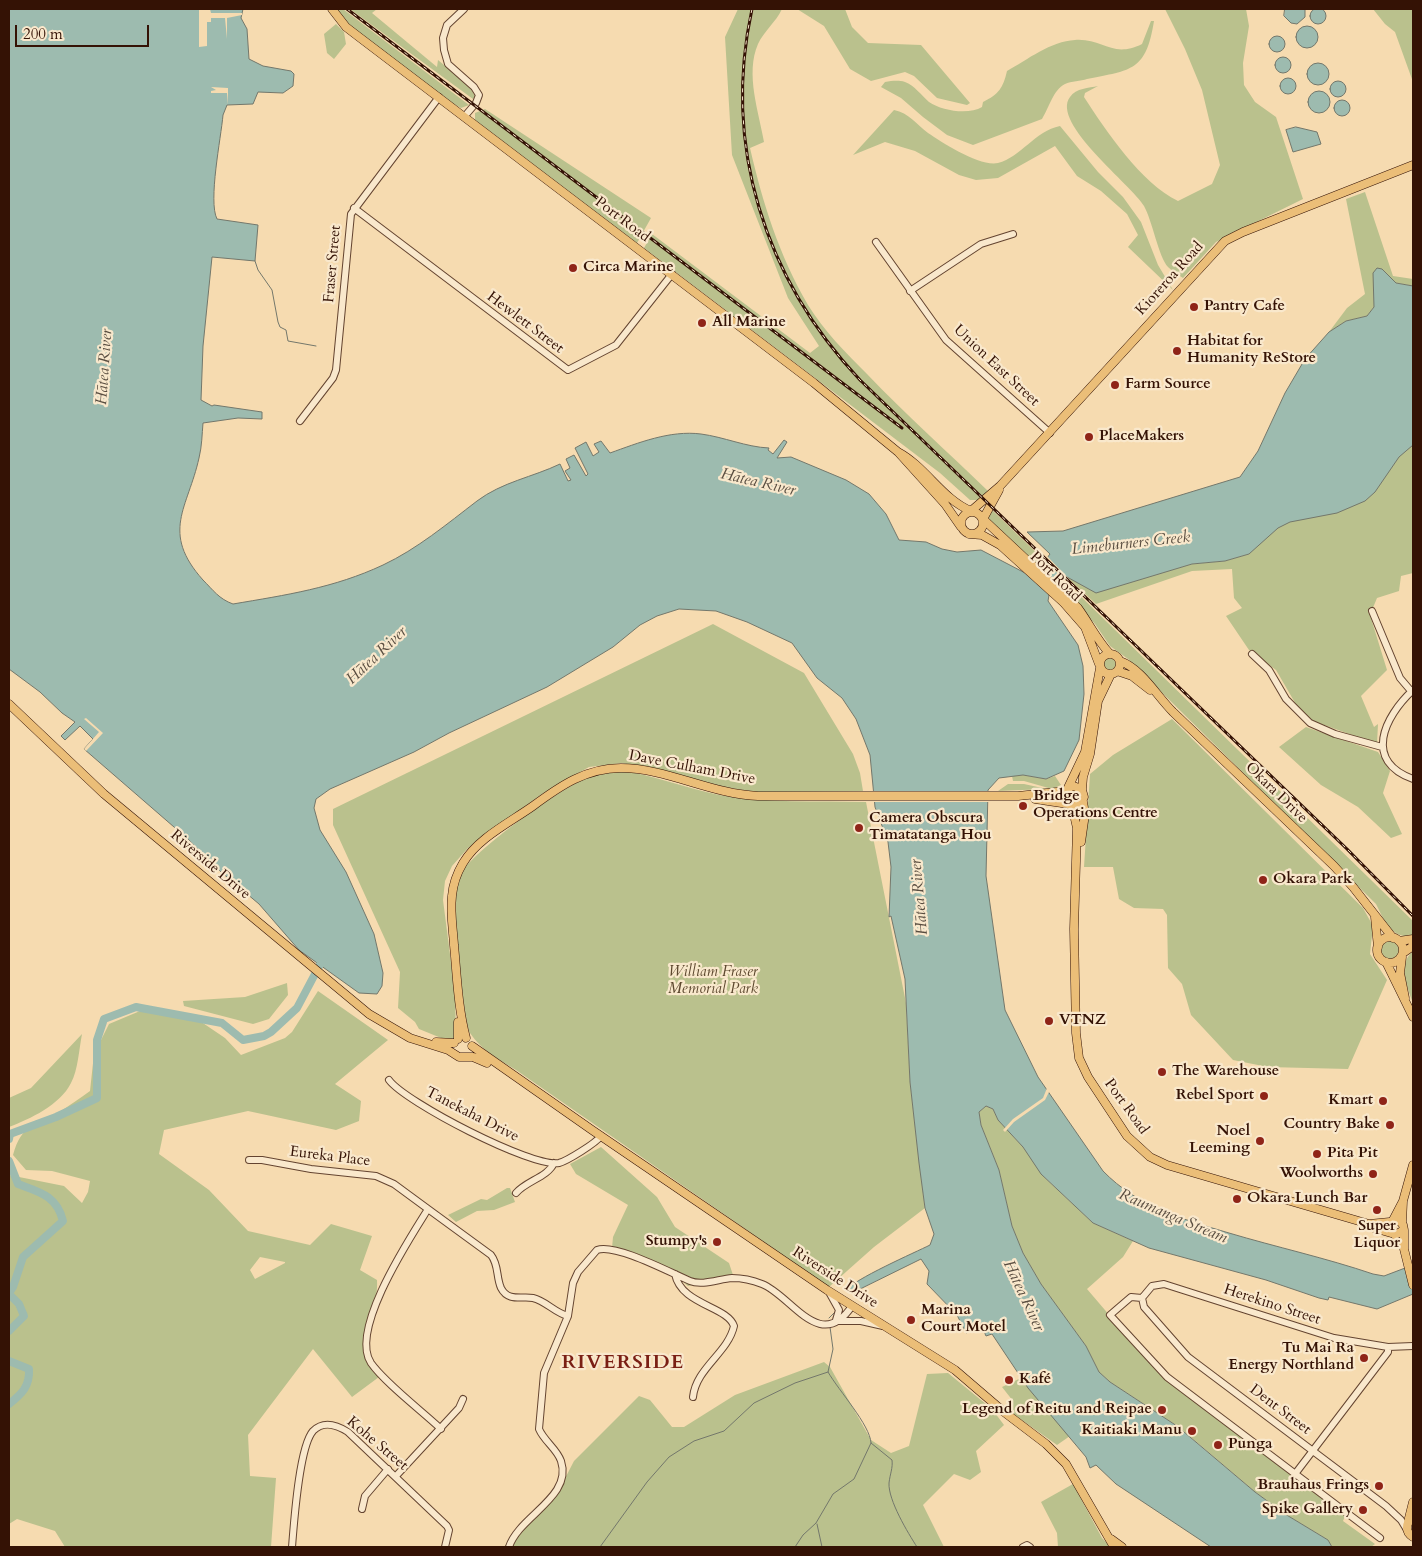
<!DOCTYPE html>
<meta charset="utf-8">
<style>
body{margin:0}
#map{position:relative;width:1422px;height:1556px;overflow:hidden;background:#f6dbb0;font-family:Cardo,serif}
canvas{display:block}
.frame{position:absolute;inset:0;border:10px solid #341205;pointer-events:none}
.scale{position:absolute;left:15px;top:25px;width:134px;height:22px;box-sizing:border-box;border:2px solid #341205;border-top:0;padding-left:6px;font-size:15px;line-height:18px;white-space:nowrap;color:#341205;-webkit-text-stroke:4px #f9e8cc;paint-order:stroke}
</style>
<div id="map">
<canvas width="1422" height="1556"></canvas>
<div class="frame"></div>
<div class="scale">200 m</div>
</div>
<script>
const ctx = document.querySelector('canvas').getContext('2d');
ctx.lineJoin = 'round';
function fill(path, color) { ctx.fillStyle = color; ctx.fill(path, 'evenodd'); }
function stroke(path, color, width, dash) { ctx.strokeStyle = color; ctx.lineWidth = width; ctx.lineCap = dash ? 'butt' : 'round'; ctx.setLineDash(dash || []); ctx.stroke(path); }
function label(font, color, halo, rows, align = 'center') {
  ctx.font = font + ' Cardo,serif'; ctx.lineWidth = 4.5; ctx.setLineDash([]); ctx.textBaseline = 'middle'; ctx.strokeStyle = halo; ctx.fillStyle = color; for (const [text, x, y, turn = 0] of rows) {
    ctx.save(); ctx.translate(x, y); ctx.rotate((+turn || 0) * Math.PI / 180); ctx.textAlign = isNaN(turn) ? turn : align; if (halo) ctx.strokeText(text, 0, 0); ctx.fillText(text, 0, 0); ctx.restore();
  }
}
fill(new Path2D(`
 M337,9H343L469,105L461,108L452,103L352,27L343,20Z
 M350,9H377L372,13L437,67L438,60L469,86L475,96L473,99Z
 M738,9H782C776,22 764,31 758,44C745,74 759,112 764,142L750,148C763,204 779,255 808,305C824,331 846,353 867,374C906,415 948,452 988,491L979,500H970L940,473L644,248L652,234L810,353L819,346L788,298L732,155L725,37Z
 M797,9H845L852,27L868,43L921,45L970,103L967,105L937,98L914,76L905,72L871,81L850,69L824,26Z
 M1165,9H1246L1249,26L1243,63L1244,85L1255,102L1276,117L1303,199L1216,242L1183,278C1178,275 1172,271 1168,267C1159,258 1152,220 1144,206C1133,186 1050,123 1070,97C1076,88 1089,88 1098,86L1085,93L1084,97C1106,131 1141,183 1178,201L1212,184L1220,165L1202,90L1185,49Z
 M1373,9H1413V82L1395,32L1385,24Z
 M1151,21H1154C1146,71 1132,70 1087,79C1081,81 1071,81 1065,84C1053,90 1049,108 1042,119L973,145L947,135L923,117L901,98L881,87L885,82C892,81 898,80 905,82C914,85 922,96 929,102C942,111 969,115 982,107L983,102C999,94 1003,88 1007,71C1027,60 1051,41 1075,40C1103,38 1112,59 1142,44Z
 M336,24L344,32L346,44L334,59L327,53L324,34Z
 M485,109L651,218L637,243L475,120V113Z
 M894,110C909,113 916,124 928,133C943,143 980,167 998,163C1021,157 1035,131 1060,126L1098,172L1123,197L1141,222L1158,265L1173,290L1128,247L1138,235L1127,214L1101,191L1077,176L1055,146L998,178L976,180L959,175L915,151L885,142L853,155Z
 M1365,192L1393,276L1413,279V286L1396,283L1382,269L1374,307L1367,316L1346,321L1329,332L1347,308L1365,294L1346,199Z
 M1413,348V573L1401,576L1399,591L1377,598L1370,615L1387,670L1361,696L1374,727L1378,724L1377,744L1313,721L1301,713L1276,670L1249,650L1226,616L1242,608L1234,598L1232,569L1192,571L1096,604L1067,577L1096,592L1192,564L1225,561L1249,554Z
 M989,507L1045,561L1040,566L990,522L988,513Z
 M1064,580L1413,921V937C1390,937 1385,922 1376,904L1128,659L1110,646L1095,624L1060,585Z
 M713,624L804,673L853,754L860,773L863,791L756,792L724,787L622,763L589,767L542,794L468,848L452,866L445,881L443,900L455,993L456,1038L451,1042L419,1029L415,1022L398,1008L400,972L333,825V809Z
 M1102 665a7 7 0 1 1 14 0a7 7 0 1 1-14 0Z
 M1172,719L1363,908L1373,926L1370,954L1387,980L1348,1069L1268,1067L1233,1060L1191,1015L1182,984L1168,968L1167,915L1163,909L1134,908L1119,899L1113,867H1084L1090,774L1113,755Z
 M1306,727L1378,752L1390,771L1383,793L1402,834L1391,838L1358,807L1321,785L1279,747Z
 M619,770C653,775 685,788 719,795C768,803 815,801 866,802L906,1003L910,1082L925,1208L874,1247L829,1287L516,1070C498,1059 482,1051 470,1033C465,1026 450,897 452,887C458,860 563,786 589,777C599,774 609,773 619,770Z
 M1023,775L1046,779L1055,776L1061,785L1052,789L1024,781H1013L1012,776Z
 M1008,784H1024L1047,789L998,791Z
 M1068 796a6 6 0 1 1 12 0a6 6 0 1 1-12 0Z
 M1381 950a9 9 0 1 1 18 0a9 9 0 1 1-18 0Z
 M1413,951V1003C1407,986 1397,965 1413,951Z
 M287,983L288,995L269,1019L253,1024L184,1006L183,1001L245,997Z
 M318,991L388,1040L335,1084L361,1101L359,1121L336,1130L248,1111L164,1130L159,1154L209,1190L248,1231L310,1245L331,1224L372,1236L360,1270L377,1280C379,1320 349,1340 379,1377L352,1397L313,1349L248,1435L250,1476L276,1478L271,1547H65L55,1531L17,1519L9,1524V1175L64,1186L82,1203L88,1192L90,1181L52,1171L26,1170L13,1155C22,1123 34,1128 58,1113C69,1106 80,1098 90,1091L94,1054L109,1024L140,1011L194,1017L225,1038L241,1055L285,1038L292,1032ZM260,1257L285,1262V1263L255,1279L250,1270Z
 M82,1034C79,1049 78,1070 71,1083C60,1105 30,1119 9,1127V1098L31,1088Z
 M986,1106L993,1109L998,1120L1023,1147L1045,1178L1093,1223L1133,1241L1123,1257L1087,1289L1163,1378L1345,1516L1343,1521L1375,1544L1371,1547H1332L1328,1540L1285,1514L1255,1492L1179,1427L1110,1382L1099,1372L1086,1346L1041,1284L1023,1253L1012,1226L999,1170L981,1125L979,1112Z
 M601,1147L657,1197L675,1227L729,1263L734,1278L688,1286L673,1274L612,1248L613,1237L628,1205L576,1174L570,1164Z
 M507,1188H510L515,1202L494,1210L477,1211L456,1222L448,1215L481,1199L487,1200Z
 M824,1362L830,1367L871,1440L891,1453L909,1446L927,1374L948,1373L992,1409L1004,1425L976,1451L981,1472L970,1480L954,1474L923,1505L944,1547H504L525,1520L559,1490L574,1461L639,1396L650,1400L672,1427H684L735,1395Z
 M1021,1378L1070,1436L1057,1445L1005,1408L1013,1401L1002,1387Z
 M1073,1484L1102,1538L1111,1547H1058L1057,1533L1041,1502Z`), '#bac18d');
const water = new Path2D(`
 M1310 16a8 8 0 1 1 16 0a8 8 0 1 1-16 0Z
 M9,9H243L241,18L247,29L249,59L263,66L291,71L294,74L293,86L283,93L258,92L253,104L227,105L223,115C221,138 208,201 217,219L258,225L255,261L212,257L203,346L201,400L212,406L214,405L262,412V419L238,418L203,423C202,434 202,446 199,458C188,508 160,532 203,580C213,590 219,599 233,604C286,595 334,588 383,565C417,549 447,524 477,501C502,482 533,477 560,464L568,481L571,480L565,471L570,468L566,459L574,455L586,476L588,474L575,448L586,442L593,456L599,452L594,444L601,441L610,453C638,443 670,430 701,434C724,437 746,447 769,448L768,450L773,454L784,440L787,442L777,458L791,457L846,480L869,494L886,514L899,540L926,542L942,549L957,552L981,550L1027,574L1041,566L1050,554L1027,532L1063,531L1240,477L1258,451L1285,393L1305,359L1329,332L1346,321L1367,316L1374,307L1373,273L1377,268L1382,269L1396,283L1413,286V445L1399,457L1375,492L1365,501L1337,513L1290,522L1278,528L1249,554L1225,561L1192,564L1096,593L1067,577L1049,595L1048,601L1078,645L1083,666L1084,694L1079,740L1064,771L1046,779L1023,775L999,778L988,790L986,876L1005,1010L1038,1077L1103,1171C1138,1207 1182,1219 1229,1233C1276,1247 1326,1258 1373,1274L1384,1276L1413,1265V1294L1377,1309L1329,1297L1328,1300L1319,1298L1266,1280L1149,1248L1093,1223L1041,1174L1023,1147L998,1120L993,1109L986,1106L979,1112L981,1125L999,1170L1012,1226L1023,1253L1041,1284L1086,1346L1099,1372L1110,1382L1177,1426L1255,1492L1285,1514L1328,1540L1332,1547H1211L1116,1484L1096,1465L1090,1468L1086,1457L1028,1388L992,1334L986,1336L982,1327L966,1333L957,1315L927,1284L929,1271L921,1259L852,1293L847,1290C852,1280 916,1252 930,1245L934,1234L925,1208L919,1163L910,1082L905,979L891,916L889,917L891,867L888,842L875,807L870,755L856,719L842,698L817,678L792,643L747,622L716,611L679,609L657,616L640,625L613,647L547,687L449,733L414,752L330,789L316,799L314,808L320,830L346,872L374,934L383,973L382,986L377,994L359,993L299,950L259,904L221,872L189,840L84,749L93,739L80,726L65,740L61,736L75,722L62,713L40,692L9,669Z
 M1285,9H1305V17L1297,24L1291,23L1284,16Z
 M1296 37a11 11 0 1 1 22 0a11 11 0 1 1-22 0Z
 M1269 44a8 8 0 1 1 16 0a8 8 0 1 1-16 0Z
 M1275 65a8 8 0 1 1 16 0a8 8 0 1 1-16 0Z
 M1307 74a11 11 0 1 1 22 0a11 11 0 1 1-22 0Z
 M1280 86a8 8 0 1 1 16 0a8 8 0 1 1-16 0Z
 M1330 89a8 8 0 1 1 16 0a8 8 0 1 1-16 0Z
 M1308 102a11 11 0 1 1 22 0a11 11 0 1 1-22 0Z
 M1334 108a8 8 0 1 1 16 0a8 8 0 1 1-16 0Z
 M1296,127L1317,132L1321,144L1293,152L1286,130Z`);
fill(water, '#9dbbaf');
stroke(water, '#73776b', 1);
fill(new Path2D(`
 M199,9H210L211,13H242V15L227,18V39L225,18H211V22H207V46L199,47Z
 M211,87L228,88V105L227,93H211V91L216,90Z
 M1047,556L1068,578L1065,581L1044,559Z
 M86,718L103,733L86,751L84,749L99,732L84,719Z
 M871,791H991L990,802H872Z
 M1047,1088L1050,1090L1045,1100L1014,1122L1005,1132L1003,1130L1013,1119L1043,1098Z`), '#f6dbb0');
stroke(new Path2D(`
 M255,261L258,270L272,290L278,322L280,327L286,330L288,341L316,346
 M829,1318L835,1312
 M830,1327L833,1349L828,1372C839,1391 870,1425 871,1443L892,1460C893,1468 890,1474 889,1483C888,1500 908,1533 917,1547
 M817,1524L822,1547
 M600,1547L647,1482L669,1457L694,1441L724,1431L754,1403L795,1383L828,1372
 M795,1547L803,1535L816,1523L833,1494L854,1479L871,1443`), '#73776b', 1);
stroke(new Path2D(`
 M9,1139L10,1134L56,1117L97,1098V1040L104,1019L136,1007L141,1008L222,1023L243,1040L264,1036L271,1032L297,1008L324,957
 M9,1161L18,1184C40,1192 57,1196 63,1221L23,1257L13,1287L9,1293
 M9,1294L19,1304L24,1316L9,1331
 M9,1361L29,1369C30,1386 22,1394 9,1404`), '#9dbbaf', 8);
const minor = new Path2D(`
 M464,9L447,25L443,38L444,50L448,64L474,87L479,95L476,103L464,117
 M354,208L568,370L616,345L672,274
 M876,242L946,340L1050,433
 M910,291L981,244L1013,234
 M300,421L333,378L336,370L351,214L439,97
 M1372,611L1400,678L1411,691
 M1252,654L1269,670L1286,699L1310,723L1335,734L1382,747
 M1413,690C1384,717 1363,761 1413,779
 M389,1080C405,1102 532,1168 559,1163C567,1161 596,1143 601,1136
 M249,1160H262L311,1169L376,1176L394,1184L428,1209
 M516,1193C526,1181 548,1177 554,1163
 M675,1274C681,1305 727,1306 734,1326C728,1353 696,1368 693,1397
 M829,1292L839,1310L836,1320
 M1142,1298L1131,1297L1110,1315L1167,1377L1380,1538
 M1142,1298L1144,1307L1188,1357L1386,1506L1401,1520L1407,1530
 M1142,1298L1152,1286L1164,1284L1334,1338L1388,1347L1413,1346
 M839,1321H861L883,1326
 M441,1429C422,1411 385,1383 371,1363C349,1330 410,1238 428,1209L491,1255C499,1265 496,1277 501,1288C508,1302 522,1296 533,1298C546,1301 555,1313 568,1316
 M1295,1474L1388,1352V1347
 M396,1476L459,1408L463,1399
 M362,1509L365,1496L388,1469
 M292,1547C294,1523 299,1447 313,1431C324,1420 337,1425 348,1432L447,1526L449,1530L445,1547
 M509,1547C519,1516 573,1497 561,1461C557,1449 544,1441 539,1429L544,1373L568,1316L573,1283L578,1272L597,1250C615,1243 671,1273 690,1281C702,1286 719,1279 732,1278C741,1278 752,1280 762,1284C791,1295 820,1354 852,1306
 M1023,1547L1027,1545L1030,1547`);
const major = new Path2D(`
 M332,9L346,27L359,37L814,383L898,452C926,467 942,499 971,511L1000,486L1225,241L1243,232L1413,165
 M899,453L945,504L961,527
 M999,490L983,519L1078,608C1089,623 1097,640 1110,654
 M961 523a11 11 0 1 1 22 0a11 11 0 1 1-22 0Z
 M969,534L982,535L1000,545L1064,603L1085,627L1099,664
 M1100 664a10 10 0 1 1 20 0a10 10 0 1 1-20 0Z
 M1120,661C1142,669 1156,695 1173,712L1334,866L1353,887L1393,938
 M1117,671L1132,676L1150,690
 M9,704L104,794L369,1014L410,1038L448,1050L459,1057H473L487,1063
 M1068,788L1074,786L1082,790L1084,797L1081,804L1070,805L1065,801V794L1085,752L1100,668
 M1082,790L1083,777L1090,754L1098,701L1111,674
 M1035,799L1068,804
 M1072,806L1077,828L1074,929L1076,1033L1079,1058L1088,1077L1127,1136L1150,1157L1167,1165L1369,1224L1374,1228L1391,1233
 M1081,842L1085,814L1083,802
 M1375,917L1378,947
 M1377 950a13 13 0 1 1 26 0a13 13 0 1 1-26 0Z
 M1399,941L1413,939
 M1403,953L1413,946
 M1402,957L1400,973L1405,998
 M1386,962L1413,1017
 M458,1022V1039
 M466,1038C458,1008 457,976 454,945C453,929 450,912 452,896C453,884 457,873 463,863C478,838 509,823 533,806C560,786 586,768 621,768C666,768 711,794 758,796H1018L1066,791
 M436,1042L454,1043
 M472,1046L592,1130L827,1290L955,1370L1004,1412L1046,1444L1066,1464L1114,1547
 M1392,1222L1403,1201
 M1402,1223L1403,1201L1413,1165
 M1369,1224L1400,1221L1403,1225L1404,1230L1395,1235
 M1404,1230V1249L1413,1285
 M1413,1518C1405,1523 1405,1532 1413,1537
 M1408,1522L1413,1502
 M1111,1539L1122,1547`);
stroke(minor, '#644430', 8);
stroke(major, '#341205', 9);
stroke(minor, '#f9e8cc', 6);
stroke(major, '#ebbe78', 8);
const rail = new Path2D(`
 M347,9L902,428
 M752,9C722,146 765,279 860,380L1347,849L1413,916`);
stroke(rail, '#341205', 3);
stroke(rail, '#f9e8cc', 1, [4]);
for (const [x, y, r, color] of [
 [573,268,5,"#8f2418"],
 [1194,307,5,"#8f2418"],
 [702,323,5,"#8f2418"],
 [1177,351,5,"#8f2418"],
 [1115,385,5,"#8f2418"],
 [1089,437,5,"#8f2418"],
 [1023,806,5,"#8f2418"],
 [859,828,5,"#8f2418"],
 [1263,880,5,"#8f2418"],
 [1049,1021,5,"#8f2418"],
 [1162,1072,5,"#8f2418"],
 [1264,1096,5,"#8f2418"],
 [1383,1101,5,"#8f2418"],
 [1390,1125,5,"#8f2418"],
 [1260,1141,5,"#8f2418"],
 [1317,1154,5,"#8f2418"],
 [1373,1174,5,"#8f2418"],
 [1237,1199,5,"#8f2418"],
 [1377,1210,5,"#8f2418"],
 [717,1242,5,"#8f2418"],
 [911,1320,5,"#8f2418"],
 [1364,1358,5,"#8f2418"],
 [1009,1380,5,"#8f2418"],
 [1162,1410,5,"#8f2418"],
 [1192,1431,5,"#8f2418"],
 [1218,1445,5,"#8f2418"],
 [1379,1486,5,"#8f2418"],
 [1363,1510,5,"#8f2418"]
]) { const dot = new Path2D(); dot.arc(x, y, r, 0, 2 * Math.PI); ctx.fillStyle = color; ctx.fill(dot); stroke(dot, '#f9e8cc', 2); }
label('15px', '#341205', '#f9e8cc', [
 ["Port Road",622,220,37],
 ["Fraser Street",333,264,-85],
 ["Kioreroa Road",1170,279,-48],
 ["Hewlett Street",525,323,37],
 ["Union East Street",996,366,43],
 ["Port Road",1055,577,44],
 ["Dave Culham Drive",692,768,11],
 ["Okara Drive",1276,793,44],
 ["Riverside Drive",210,865,40],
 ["Port Road",1126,1107,54],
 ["Tanekaha Drive",472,1115,27],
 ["Eureka Place",330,1157,7],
 ["Riverside Drive",835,1278,33],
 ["Herekino Street",1272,1305,18],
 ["Dent Street",1280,1410,37],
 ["Kohe Street",377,1444,40]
]);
label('bold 15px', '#341205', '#f9e8cc', [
 ["Circa Marine",583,268],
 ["Pantry Cafe",1204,307],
 ["All Marine",712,323],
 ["Habitat for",1187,342],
 ["Humanity ReStore",1187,359],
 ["Farm Source",1125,385],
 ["PlaceMakers",1099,437],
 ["Bridge",1033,797],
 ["Operations Centre",1033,814],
 ["Camera Obscura",869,819],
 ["Timatatanga Hou",869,836],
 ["Okara Park",1273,880],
 ["VTNZ",1059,1021],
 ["The Warehouse",1172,1072],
 ["Rebel Sport",1254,1096,"right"],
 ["Kmart",1373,1101,"right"],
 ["Country Bake",1380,1125,"right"],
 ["Noel",1250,1132,"right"],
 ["Leeming",1250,1149,"right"],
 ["Pita Pit",1327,1154],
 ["Woolworths",1363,1174,"right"],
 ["Okara Lunch Bar",1247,1199],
 ["Super",1377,1227,"center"],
 ["Liquor",1377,1244,"center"],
 ["Stumpy's",707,1242,"right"],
 ["Marina",921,1311],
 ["Court Motel",921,1328],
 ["Tu Mai Ra",1354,1349,"right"],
 ["Energy Northland",1354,1366,"right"],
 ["Kafé",1019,1380],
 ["Legend of Reitu and Reipae",1152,1410,"right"],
 ["Kaitiaki Manu",1182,1431,"right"],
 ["Punga",1228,1445],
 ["Brauhaus Frings",1369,1486,"right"],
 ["Spike Gallery",1353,1510,"right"]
], 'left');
label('italic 15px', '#5c472e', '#f9e8cc', [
 ["William Fraser",713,973],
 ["Memorial Park",713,990]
]);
label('italic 16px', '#594d40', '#f9e8cc', [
 ["Hātea River",105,367,-86],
 ["Hātea River",758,483,13],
 ["Limeburners Creek",1131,544,-6],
 ["Hātea River",377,656,-43],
 ["Hātea River",920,897,-95],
 ["Raumanga Stream",1173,1217,23],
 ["Hātea River",1023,1296,65]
]);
ctx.letterSpacing = '1px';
label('bold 20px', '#7a1f14', '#f9e8cc', [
 ["RIVERSIDE",623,1363]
]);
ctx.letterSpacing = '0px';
</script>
